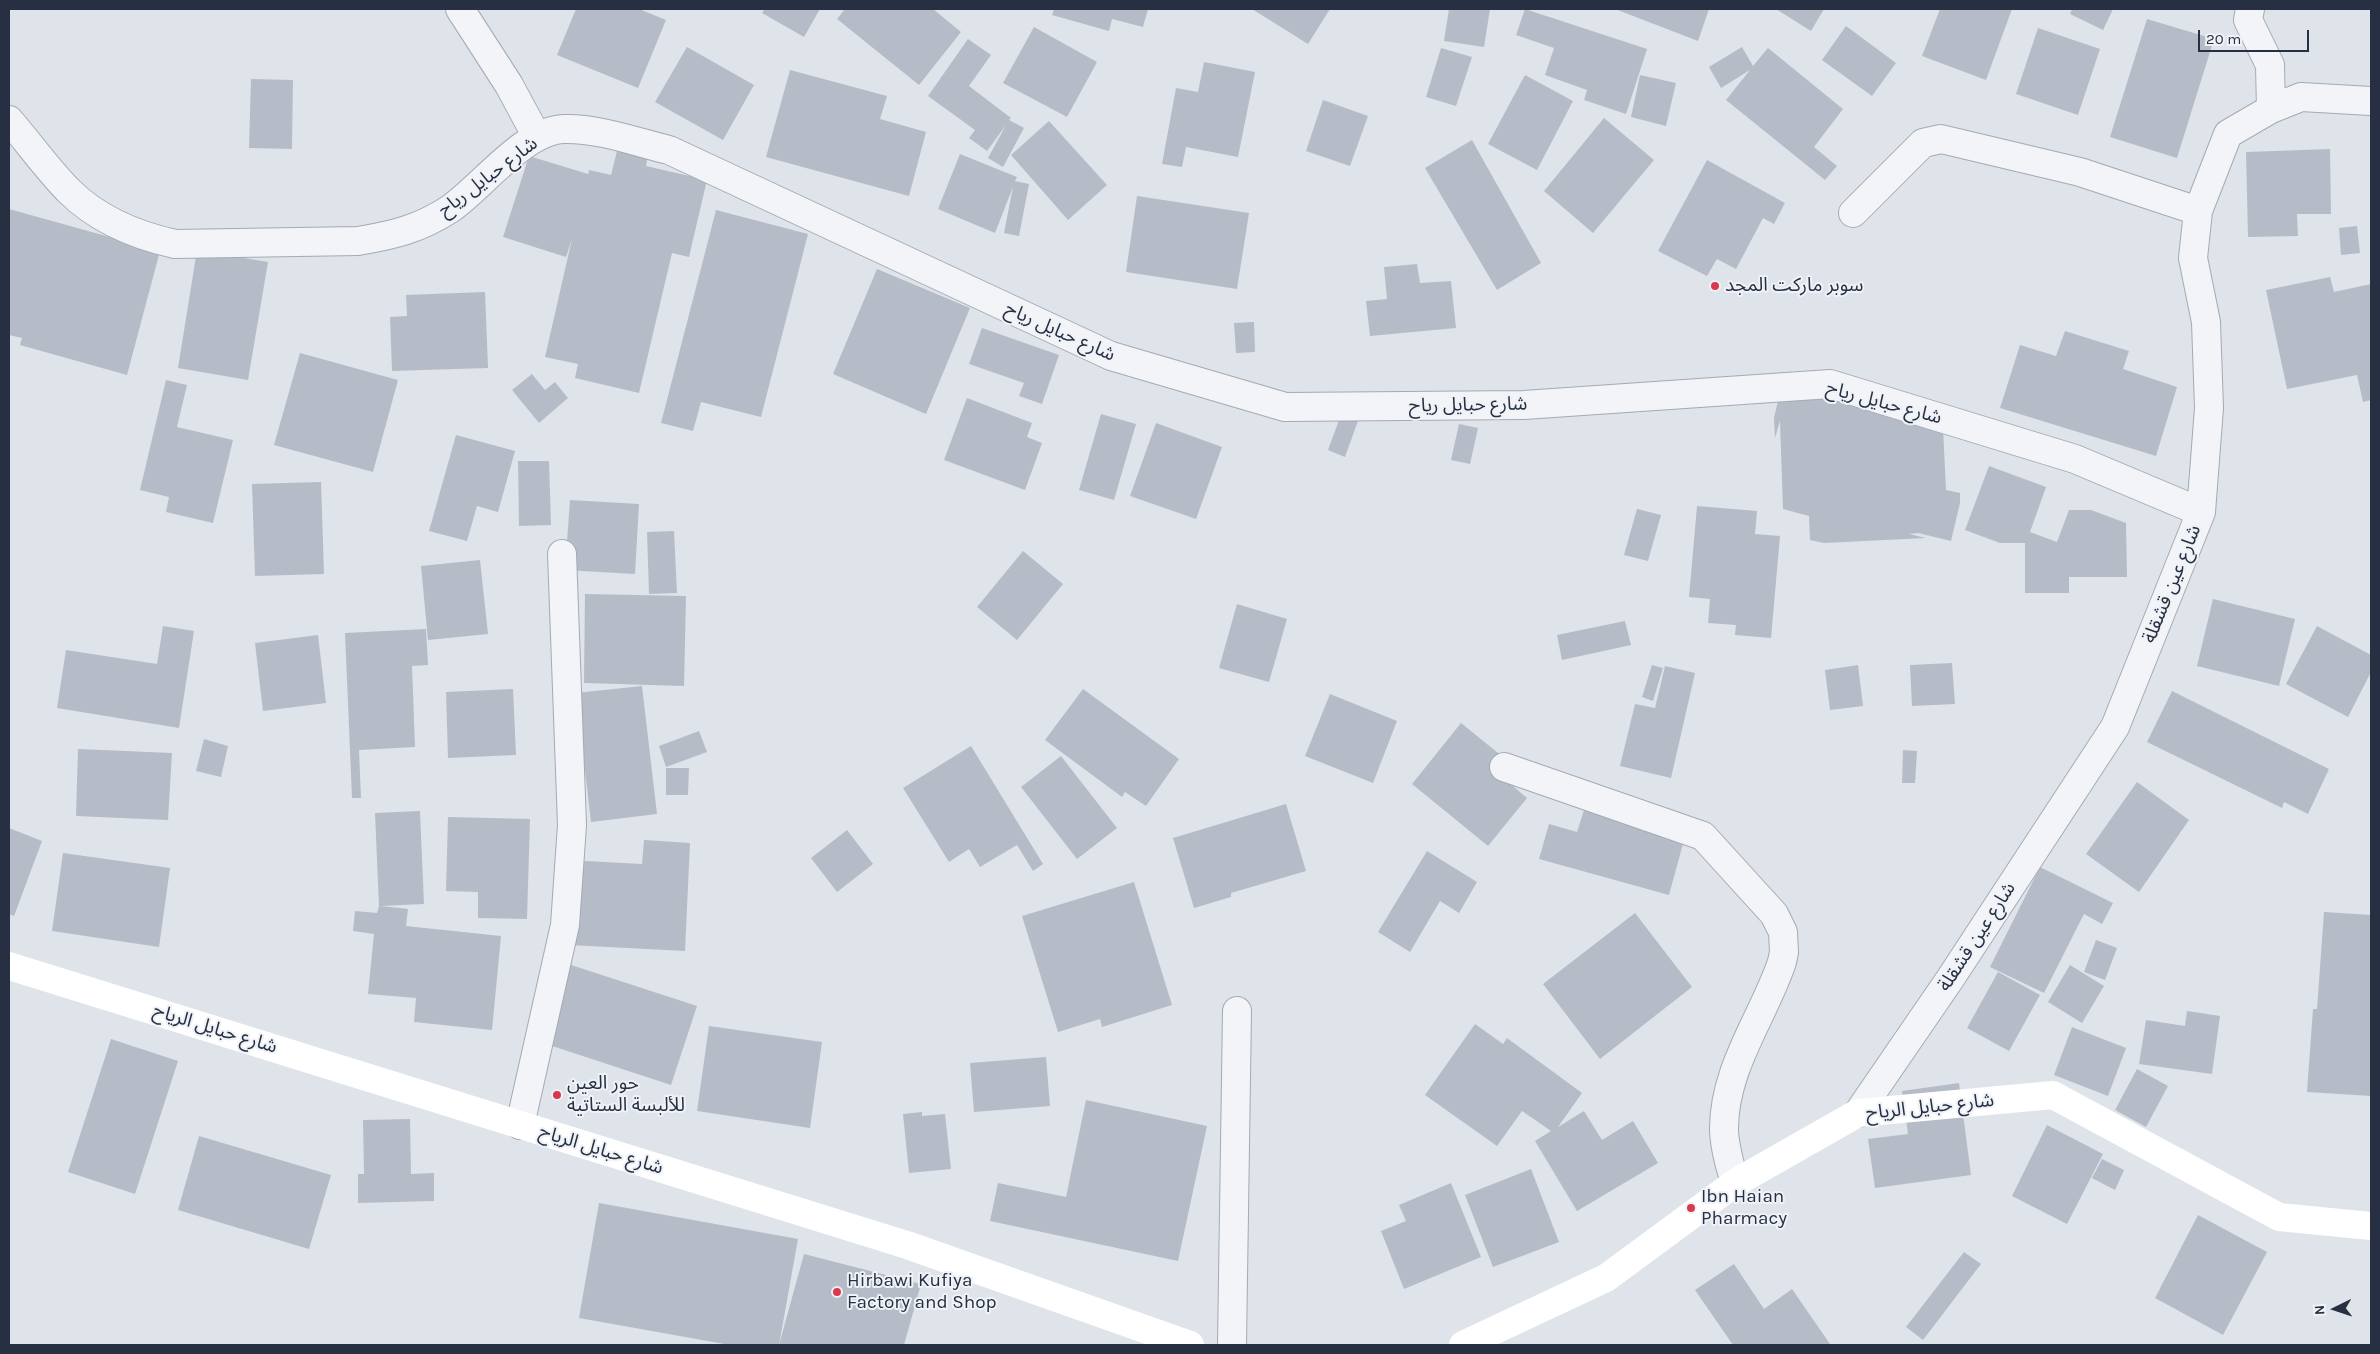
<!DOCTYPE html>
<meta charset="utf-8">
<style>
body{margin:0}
#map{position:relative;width:2380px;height:1354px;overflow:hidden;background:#dfe3ea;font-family:Karla,sans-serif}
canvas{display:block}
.frame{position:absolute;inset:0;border:10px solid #263042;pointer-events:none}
.north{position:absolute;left:2310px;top:1284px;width:50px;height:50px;-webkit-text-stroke:4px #eff2f7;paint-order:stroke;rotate:266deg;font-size:14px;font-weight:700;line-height:20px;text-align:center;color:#263042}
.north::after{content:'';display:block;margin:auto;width:18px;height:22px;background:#263042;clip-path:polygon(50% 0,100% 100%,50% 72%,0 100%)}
.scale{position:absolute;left:2198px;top:30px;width:111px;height:22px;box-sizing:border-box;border:2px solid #263042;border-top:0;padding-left:6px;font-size:15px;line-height:18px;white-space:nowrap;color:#263042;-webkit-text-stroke:4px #eff2f7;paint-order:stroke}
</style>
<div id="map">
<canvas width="2380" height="1354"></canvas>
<div class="frame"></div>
<div class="north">N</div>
<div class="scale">20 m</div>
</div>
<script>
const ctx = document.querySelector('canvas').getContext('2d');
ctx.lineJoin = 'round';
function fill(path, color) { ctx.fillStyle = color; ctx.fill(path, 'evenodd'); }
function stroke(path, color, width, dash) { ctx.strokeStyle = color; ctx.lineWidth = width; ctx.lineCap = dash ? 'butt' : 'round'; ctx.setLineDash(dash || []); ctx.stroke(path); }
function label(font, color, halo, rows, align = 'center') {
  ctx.font = font + ' Karla,"Noto Sans Arabic",sans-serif'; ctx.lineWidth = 4; ctx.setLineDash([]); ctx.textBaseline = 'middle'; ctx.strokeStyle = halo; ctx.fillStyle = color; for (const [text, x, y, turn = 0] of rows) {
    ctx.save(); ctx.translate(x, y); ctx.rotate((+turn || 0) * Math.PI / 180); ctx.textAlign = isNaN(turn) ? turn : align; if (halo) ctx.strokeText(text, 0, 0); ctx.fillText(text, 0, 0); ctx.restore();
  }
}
fill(new Path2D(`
 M576,9H639L666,20L638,88L557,55Z
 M765,9H820L804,37L762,13Z
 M845,9H933L961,32L919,85L837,19Z
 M1054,9H1148L1143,27L1112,19L1109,31L1052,15Z
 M1252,9H1330L1308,44Z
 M1449,9H1490L1484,47L1444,41Z
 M1525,9L1647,49L1626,114L1584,100L1587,90L1545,75L1554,48L1516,35Z
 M1615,9H1709L1698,41Z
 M1776,9H1824L1811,31Z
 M1940,9H2012L1986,80L1922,56Z
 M2072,9H2113L2103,30L2070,14Z
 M2147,19L2214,39L2177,158L2110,137Z
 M1846,26L1896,63L1872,96L1822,60Z
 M1034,27L1097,62L1067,117L1003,83Z
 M2038,28L2100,49L2078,115L2016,94Z
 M968,39L991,55L969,86L1011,118L1009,120L1024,128L1003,167L988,158L1006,125L987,151L969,138L975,130L928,96Z
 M687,47L754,85L723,140L655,102Z
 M1742,47L1753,66L1768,48L1843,109L1814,147L1837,166L1825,180L1726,100L1750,70L1721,88L1709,67Z
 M1441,48L1472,57L1456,106L1426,97Z
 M1204,62L1255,72L1238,157L1186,147L1182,167L1162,164L1176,88L1198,92Z
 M790,70L887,96L880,119L926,132L909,196L766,157Z
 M1525,75L1573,101L1537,170L1488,144Z
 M1640,75L1676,83L1666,126L1631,117Z
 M251,79L293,80L292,149L249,148Z
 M1323,100L1368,116L1350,166L1306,151Z
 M1604,118L1654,160L1593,233L1544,191Z
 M1049,121L1107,185L1068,220L1011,155Z
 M1472,140L1541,263L1497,290L1425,168Z
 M618,147L648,154L646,166L707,180L689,257L672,253L639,393L575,378L578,364L545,357L572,239L566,257L503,237L529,156L588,174L589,170L611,175Z
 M2330,149L2331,214H2297L2298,236L2248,237L2246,152Z
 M960,154L1017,177L1015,181L1029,184L1019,236L1004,233L1013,187L995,233L938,209Z
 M1707,160L1785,203L1774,224L1763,218L1736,269L1717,259L1707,276L1658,251Z
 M1137,196L1249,213L1237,289L1126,272Z
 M9,209L160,251L127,375L20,345L22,338L9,335Z
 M716,210L808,234L761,417L701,402L693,431L661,423Z
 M2357,226L2360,253L2341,255L2339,228Z
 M197,250L268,262L248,380L178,368Z
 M1417,264L1420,283L1451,281L1456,328L1370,336L1366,301L1387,299L1384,267Z
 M877,269L970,308L926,414L833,374Z
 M2330,277L2334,292L2371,284V400L2363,402L2357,375L2287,389L2266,290Z
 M485,292L488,368L392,371L390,317L407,316L406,295Z
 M1254,322L1255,352L1236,353L1234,323Z
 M982,328L1059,355L1042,404L1019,396L1024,383L969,364Z
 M2065,331L2129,351L2123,369L2177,387L2156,456L2000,408L2020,345L2056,356Z
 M300,353L398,380L373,472L274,445Z
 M532,374L545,390L555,382L568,398L539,423L512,390Z
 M166,380L187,385L177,427L233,440L213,523L166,512L169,497L140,490Z
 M1780,392H1801L1943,428L1946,490L1960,493V503L1951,541L1918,533L1909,534L1926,538L1824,543L1810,540L1809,516L1783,509L1780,421L1775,438L1774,418Z
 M967,398L1032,423L1027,437L1042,443L1025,490L944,460Z
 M1342,412L1359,418L1345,457L1328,450Z
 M1101,414L1136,424L1114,500L1079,490Z
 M1156,423L1222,447L1196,519L1130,496Z
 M1459,424L1478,428L1470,464L1451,460Z
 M456,435L515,451L498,512L477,506L467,541L429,531Z
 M518,461H549L551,525L519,526Z
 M1989,466L2046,487L2030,532L2057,542L2069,510H2091L2126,523L2127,577H2069V593H2025V543H2000L1965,530Z
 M321,482L324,574L255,576L252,484Z
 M570,500L639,504L635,574L565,570Z
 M1697,506L1757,511L1755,534L1780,536L1771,638L1735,635L1736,625L1708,623L1710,599L1689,597Z
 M1637,509L1661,515L1648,561L1624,555Z
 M674,531L677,593L649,594L647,532Z
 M1023,551L1063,584L1017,640L977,607Z
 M480,560L488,634L428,640L421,566Z
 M585,594L686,596L684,686L584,683Z
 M2213,599L2295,619L2279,686L2197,666Z
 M1237,604L1287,619L1269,682L1219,668Z
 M1625,621L1631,645L1562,660L1557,635Z
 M163,626L194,631L179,728L57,708L66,650L157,664Z
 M2317,626L2371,655V672L2348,717L2286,684Z
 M426,629L428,665L412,666L415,747L359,750L361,798H352L345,633Z
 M318,635L326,703L263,711L255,643Z
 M1952,663L1955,704L1912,706L1910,665Z
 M1652,665L1663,668L1653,701L1642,697Z
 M1858,665L1863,706L1830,710L1825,670Z
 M1665,666L1695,673L1671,778L1620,766L1635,704L1655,708Z
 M642,686L657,814L591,822L576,693Z
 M513,689L516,755L448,758L446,692Z
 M1083,689L1179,759L1146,806L1125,792L1122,797L1045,740Z
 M2172,691L2329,769L2308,814L2284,802L2282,808L2147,742Z
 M1330,694L1397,721L1373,783L1305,756Z
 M1461,723L1524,774L1514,787L1527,798L1488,846L1412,784Z
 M699,731L707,752L666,767L659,746Z
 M204,739L228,746L221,777L196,771Z
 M971,746L1043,864L1033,871L1017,845L980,867L969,849L949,862L903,788Z
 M78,749L172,753L168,820L76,816Z
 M1903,750L1917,751L1915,783H1902Z
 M1061,756L1117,828L1077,859L1021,787Z
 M666,768H689L688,795H666Z
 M2137,782L2189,820L2139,892L2086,854Z
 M1286,804L1306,871L1231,893V897L1194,908L1173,838Z
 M1584,810L1684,840L1669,895L1539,859L1549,824L1577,832Z
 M420,811L424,904L381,906L408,909L406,926L501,936L492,1030L414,1022L416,998L368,994L374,934L353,931L355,911L377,913L379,906L375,813Z
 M448,817L530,819L527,919L478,918V892L446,891Z
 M9,828L42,841L14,916L9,914Z
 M847,830L873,864L837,892L811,858Z
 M644,840L690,843L685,951L569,945L567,860L642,864Z
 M1427,851L1477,882L1459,913L1440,901L1410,952L1378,932Z
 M63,853L170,868L159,947L52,931Z
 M2040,867L2113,903L2102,924L2084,914L2044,993L1990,967Z
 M1134,882L1172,1005L1102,1027L1100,1019L1058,1032L1022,916Z
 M2324,912L2371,915V1096L2307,1092L2313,1009H2317Z
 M1635,913L1692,987L1600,1059L1543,984Z
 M2096,940L2117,948L2105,980L2084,972Z
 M565,963L697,1006L671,1085L540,1042Z
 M2070,965L2104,986L2082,1023L2048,1002Z
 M1998,972L2040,995L2009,1051L1967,1028Z
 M2187,1011L2220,1016L2212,1074L2139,1064L2146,1020L2185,1026Z
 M1475,1024L1503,1044L1507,1038L1582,1093L1558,1127L1584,1111L1602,1140L1633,1121L1658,1163L1577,1211L1535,1141L1551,1131L1522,1111L1497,1146L1425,1095Z
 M709,1026L822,1042L810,1128L697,1111Z
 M2072,1027L2126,1048L2108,1096L2054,1075Z
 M111,1039L178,1061L135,1194L68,1172Z
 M1046,1057L1050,1106L974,1112L970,1063Z
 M2137,1069L2168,1086L2146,1127L2115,1110Z
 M1959,1083L1971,1175L1875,1188L1868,1139L1908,1134L1902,1091Z
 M1086,1100L1207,1126L1178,1261L990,1221L998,1183L1066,1197Z
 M922,1112V1116L945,1114L951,1169L909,1173L903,1114Z
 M410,1119L411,1174L434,1173V1201L358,1203V1174H364L363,1120Z
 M2047,1125L2103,1154L2067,1224L2012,1196Z
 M199,1136L331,1175L309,1249L178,1210Z
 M2102,1159L2124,1170L2115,1190L2092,1178Z
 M1531,1169L1559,1242L1493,1267L1465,1195Z
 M1451,1183L1481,1257L1404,1289L1381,1231L1406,1221L1399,1205Z
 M599,1203L798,1239L779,1345H730L579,1318Z
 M2198,1215L2267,1252L2223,1335L2155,1298Z
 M1964,1252L1981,1264L1923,1340L1906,1327Z
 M804,1254L921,1284L904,1345H779Z
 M1734,1264L1764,1309L1792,1289L1830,1344L1733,1345L1695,1290Z`), '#b6bcc7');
const street = new Path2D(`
 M460,9L509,85L537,137
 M2271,109L2301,97L2371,101
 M9,120C29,143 48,170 69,191C98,220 135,235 175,244L358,241C394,235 419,229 450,209C482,187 524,130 564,129C598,128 636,142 669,150L1111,356L1285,407L1524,405L1830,384L2075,459L2201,512
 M1853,213L1923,143L1941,139L2080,172L2198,211
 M1504,767L1703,836L1774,914L1783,932L1784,952L1782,962C1763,1018 1723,1069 1724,1131C1725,1149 1730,1166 1735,1183
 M1858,1113L1950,979L2115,727L2201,512L2209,408L2206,322L2193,258L2198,211L2228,134L2271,109L2270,65L2248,20L2250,9
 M520,1125L565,925L572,825L562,554
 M1232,1345L1237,1011`);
stroke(street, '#a4aab4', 30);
stroke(street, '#f2f4f7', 28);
stroke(new Path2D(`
 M9,966L907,1245L1190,1345
 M1463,1345L1606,1278L1735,1183L1858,1113L2053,1095L2279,1217L2371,1226`), '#fff', 28);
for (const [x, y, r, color] of [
 [1715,286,5,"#db384f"],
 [557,1095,5,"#db384f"],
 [1691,1208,5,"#db384f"],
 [837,1292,5,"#db384f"]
]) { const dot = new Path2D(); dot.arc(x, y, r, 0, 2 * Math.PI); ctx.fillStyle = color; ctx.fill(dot); stroke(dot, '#eff2f7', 2); }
label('19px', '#263042', '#eff2f7', [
 ["شارع حبايل رياح",488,177,-37],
 ["شارع حبايل رياح",1060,332,24],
 ["شارع حبايل رياح",1884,403,15],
 ["شارع حبايل رياح",1468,405,-1],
 ["شارع عين قشقلة",2172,584,-68],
 ["شارع عين قشقلة",1977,937,-57],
 ["شارع حبايل الرياح",215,1029,17],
 ["شارع حبايل الرياح",1930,1107,-6],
 ["شارع حبايل الرياح",601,1150,17]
]);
label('19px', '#263042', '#eff2f7', [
 ["سوبر ماركت المجد",1725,286],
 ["حور العين",567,1084],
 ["للألبسة الستاتية",567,1106],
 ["Ibn Haian",1701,1197],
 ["Pharmacy",1701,1219],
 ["Hirbawi Kufiya",847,1281],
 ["Factory and Shop",847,1303]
], 'left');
</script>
